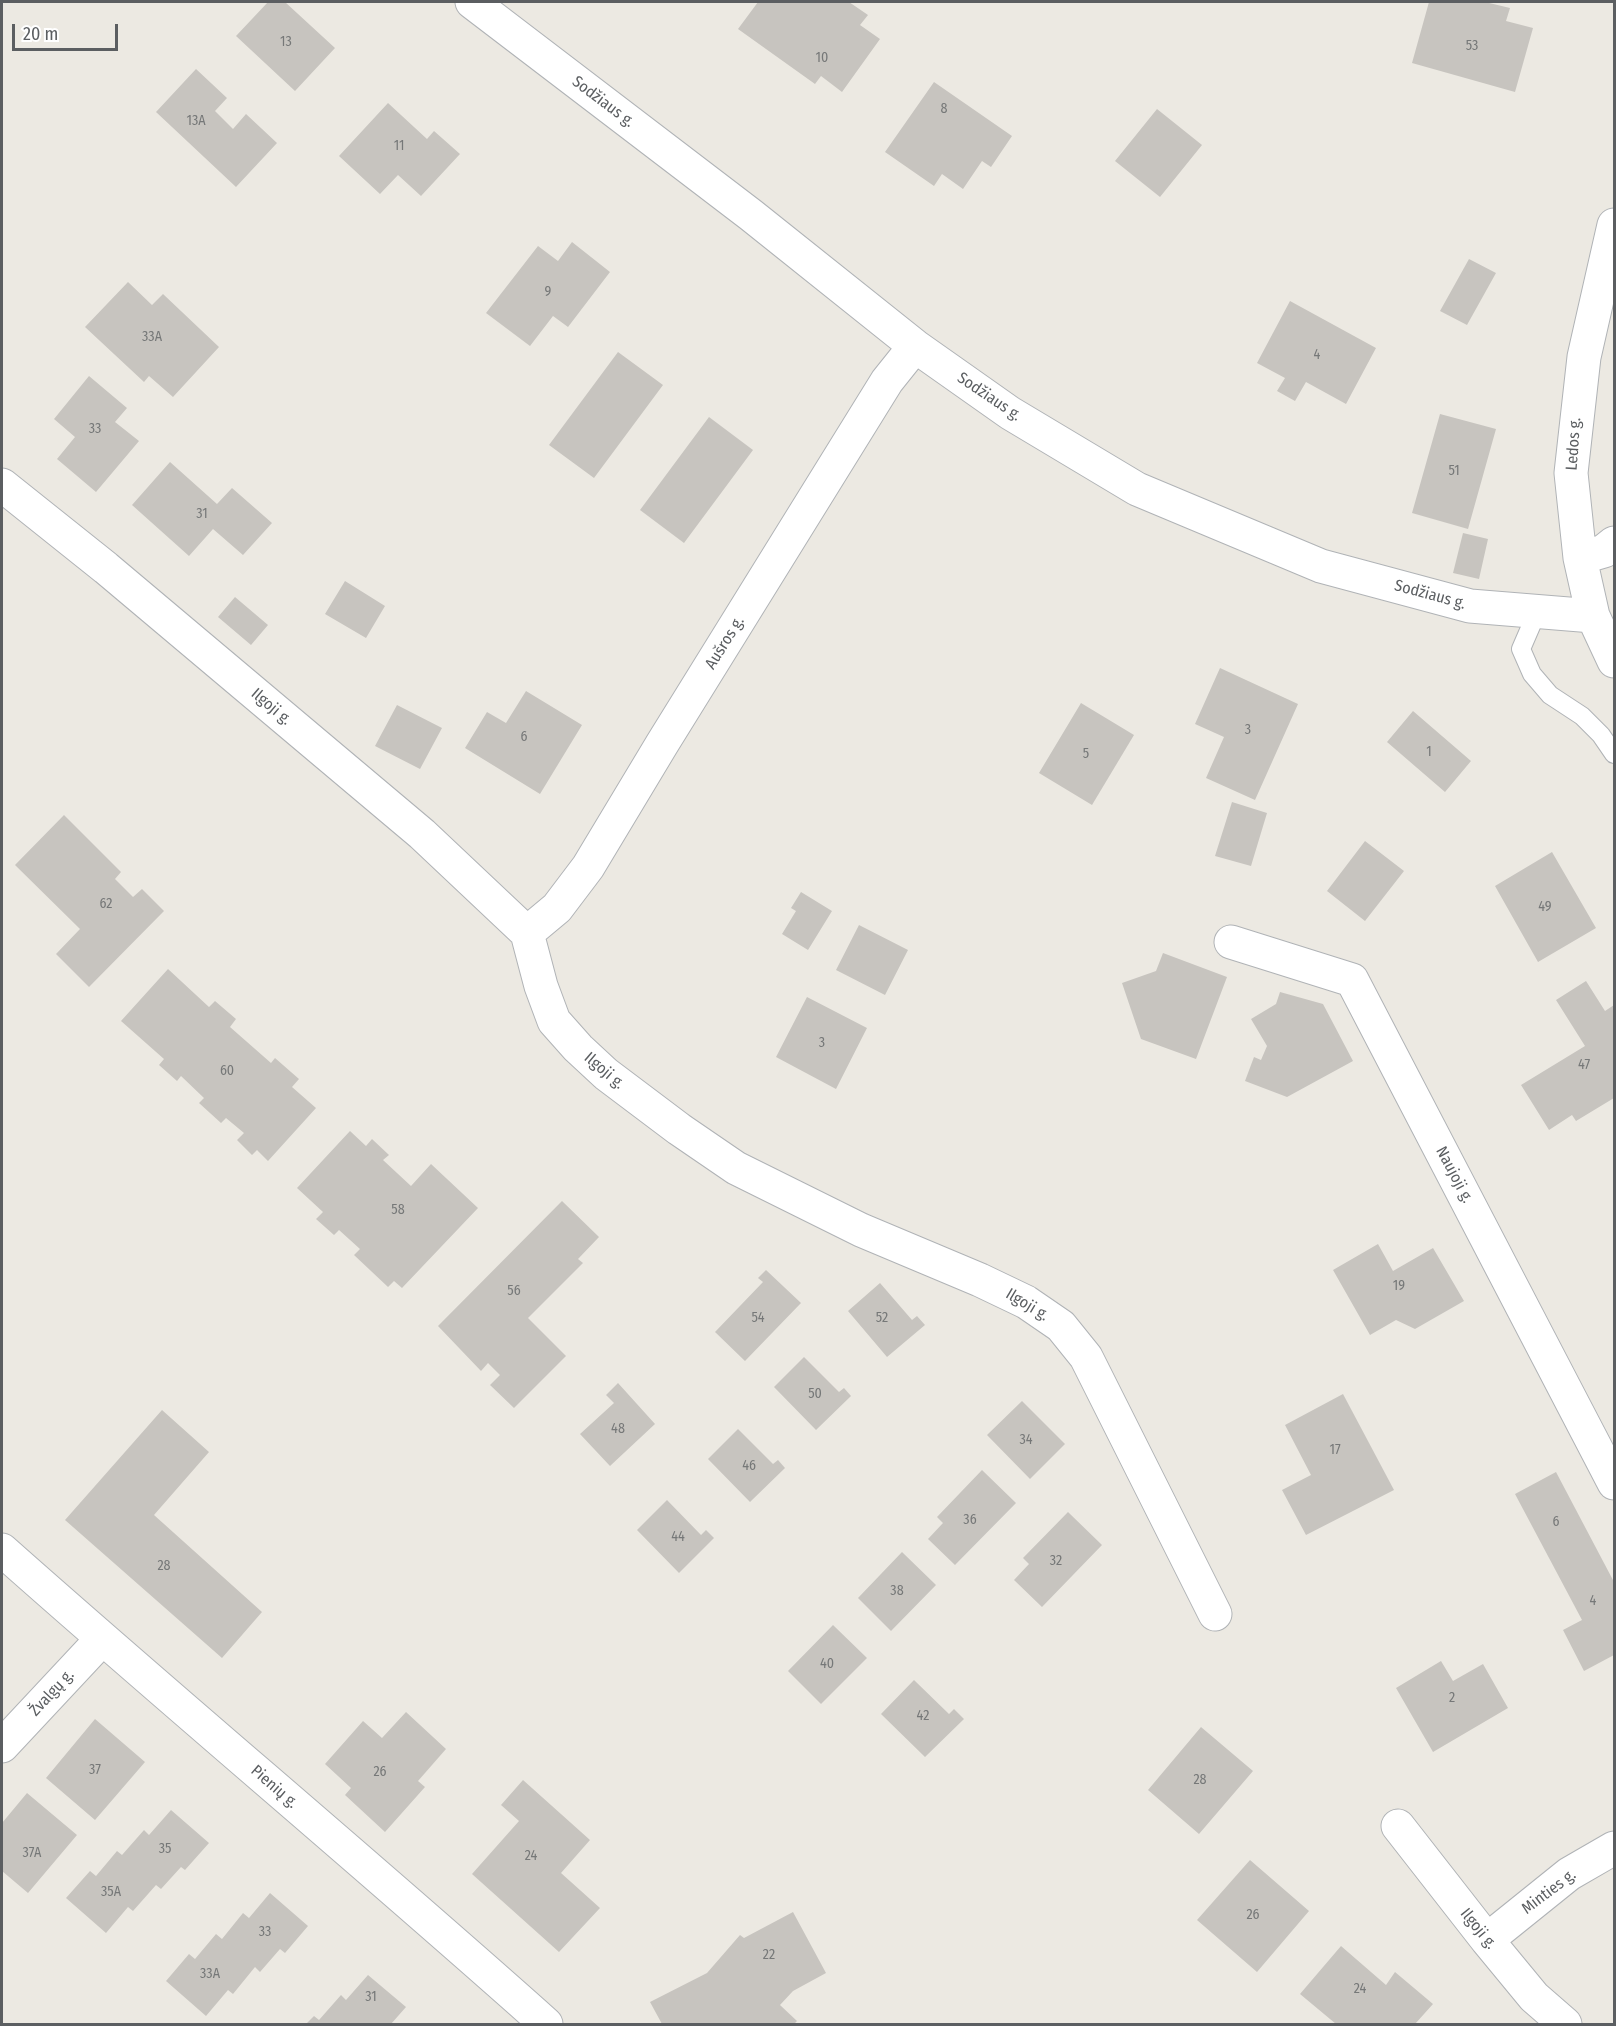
<!DOCTYPE html>
<meta charset="utf-8">
<style>
body{margin:0}
#map{position:relative;width:1616px;height:2026px;overflow:hidden;background:#ece9e2;font-family:"Fira Sans Condensed",sans-serif}
canvas{display:block}
.frame{position:absolute;inset:0;border:3px solid #5b5e61;pointer-events:none}
.scale{position:absolute;left:12px;top:24px;width:106px;height:27px;box-sizing:border-box;border:3px solid #5b5e61;border-top:0;padding-left:8px;font-size:18px;line-height:21px;white-space:nowrap;color:#5b5e61;-webkit-text-stroke:4px #fff;paint-order:stroke}
</style>
<div id="map">
<canvas width="1616" height="2026"></canvas>
<div class="frame"></div>
<div class="scale">20 m</div>
</div>
<script>
const ctx = document.querySelector('canvas').getContext('2d');
ctx.lineJoin = 'round';
function fill(path, color) { ctx.fillStyle = color; ctx.fill(path, 'evenodd'); }
function stroke(path, color, width, dash) { ctx.strokeStyle = color; ctx.lineWidth = width; ctx.lineCap = dash ? 'butt' : 'round'; ctx.setLineDash(dash || []); ctx.stroke(path); }
function label(font, color, halo, rows, align = 'center') {
  ctx.font = font + ' "Fira Sans Condensed",sans-serif'; ctx.lineWidth = 4.5; ctx.setLineDash([]); ctx.textBaseline = 'middle'; ctx.strokeStyle = halo; ctx.fillStyle = color; for (const [text, x, y, turn = 0] of rows) {
    ctx.save(); ctx.translate(x, y); ctx.rotate((+turn || 0) * Math.PI / 180); ctx.textAlign = isNaN(turn) ? turn : align; if (halo) ctx.strokeText(text, 0, 0); ctx.fillText(text, 0, 0); ctx.restore();
  }
}
fill(new Path2D(`
 M268,2H285L335,48L295,91L236,36Z
 M758,2H849L868,15L860,25L880,39L842,92L821,76L815,84L738,29Z
 M1429,2H1485L1510,8L1506,21L1533,28L1515,92L1412,63Z
 M196,69L227,98L215,111L233,129L246,114L277,143L236,187L156,112Z
 M934,82L1012,136L991,167L982,161L963,189L942,174L934,186L885,152Z
 M388,103L427,139L434,131L460,154L421,196L398,175L380,194L339,156Z
 M1157,109L1202,145L1160,197L1115,161Z
 M572,242L610,272L568,327L553,316L530,346L486,313L538,246L558,261Z
 M1469,259L1496,273L1467,325L1440,311Z
 M128,282L152,305L163,294L219,347L173,397L149,376L144,382L85,327Z
 M1290,301L1376,348L1346,404L1306,382L1295,401L1277,391L1285,378L1257,363Z
 M618,352L663,385L594,478L549,445Z
 M89,376L127,408L115,422L139,441L96,492L57,459L75,437L54,419Z
 M1440,414L1496,429L1468,529L1412,513Z
 M709,417L753,450L684,543L640,510Z
 M170,462L217,504L232,488L272,523L243,555L213,529L189,556L132,505Z
 M1463,533L1488,539L1479,579L1453,573Z
 M345,581L385,606L366,638L325,614Z
 M235,597L268,625L251,645L218,617Z
 M1220,668L1298,704L1255,800L1206,778L1224,737L1195,724Z
 M526,691L582,725L540,794L465,748L487,712L506,723Z
 M1081,703L1134,735L1092,805L1039,773Z
 M397,705L442,728L420,769L375,746Z
 M1413,711L1471,761L1445,792L1387,742Z
 M1232,802L1267,813L1251,866L1215,856Z
 M64,815L121,872L115,879L133,897L142,889L164,911L89,987L56,954L80,929L15,865Z
 M1365,841L1404,871L1365,921L1327,891Z
 M1552,852L1596,928L1538,962L1495,886Z
 M801,892L832,911L808,950L782,934L796,911L791,908Z
 M859,925L908,950L885,995L836,970Z
 M1163,953L1227,977L1196,1059L1141,1039L1122,983L1156,971Z
 M168,969L209,1007L215,1001L236,1019L230,1027L271,1063L275,1058L299,1079L292,1087L316,1108L268,1161L257,1150L252,1155L237,1140L244,1133L226,1118L221,1123L199,1103L204,1098L181,1076L177,1081L159,1065L164,1059L121,1021Z
 M1586,981L1605,1011L1614,1005V1098L1576,1121L1572,1115L1549,1130L1521,1085L1585,1046L1556,1000Z
 M1280,992L1323,1004L1353,1061L1287,1097L1245,1081L1254,1057L1261,1060L1267,1046L1251,1019L1276,1004Z
 M807,997L867,1028L836,1089L776,1057Z
 M350,1131L366,1146L372,1139L389,1155L383,1160L411,1186L431,1164L478,1208L402,1288L394,1281L388,1287L354,1255L360,1249L339,1230L334,1235L316,1219L323,1212L297,1188Z
 M562,1201L599,1237L578,1259L583,1263L528,1318L566,1356L514,1408L490,1385L500,1375L488,1363L481,1371L438,1326Z
 M1378,1244L1393,1271L1433,1248L1464,1301L1415,1329L1396,1320L1370,1335L1333,1270Z
 M766,1270L801,1303L745,1361L715,1332L763,1282L758,1278Z
 M880,1283L912,1320L917,1316L925,1325L887,1357L848,1311Z
 M804,1357L839,1392L844,1388L851,1396L816,1430L774,1387Z
 M618,1383L655,1424L610,1466L580,1434L614,1403L606,1395Z
 M1343,1394L1394,1490L1306,1535L1282,1490L1311,1475L1285,1425Z
 M1022,1401L1065,1444L1030,1479L987,1435Z
 M162,1410L209,1452L154,1515L262,1612L222,1658L65,1520Z
 M738,1429L773,1464L778,1460L785,1468L750,1502L708,1459Z
 M982,1470L1016,1503L955,1565L928,1539L943,1523L937,1517Z
 M1556,1472L1614,1582V1655L1584,1671L1563,1630L1582,1620L1515,1494Z
 M667,1500L701,1535L706,1530L714,1538L679,1573L637,1530Z
 M1068,1512L1102,1545L1042,1607L1014,1580L1029,1564L1023,1558Z
 M902,1552L936,1585L891,1631L858,1598Z
 M833,1625L867,1658L821,1704L788,1671Z
 M1441,1661L1453,1681L1483,1664L1508,1708L1433,1752L1396,1688Z
 M914,1680L949,1714L954,1709L964,1719L925,1757L881,1714Z
 M406,1712L446,1749L418,1781L425,1787L385,1832L345,1795L351,1788L325,1764L363,1721L382,1738Z
 M95,1719L145,1762L95,1820L46,1778Z
 M1201,1727L1253,1771L1199,1834L1148,1790Z
 M523,1780L590,1840L561,1873L600,1908L559,1952L472,1874L519,1821L501,1805Z
 M27,1793L77,1835L28,1893L2,1871V1823Z
 M171,1810L209,1843L185,1870L181,1867L161,1889L156,1885L133,1911L128,1907L106,1933L66,1898L90,1871L96,1876L117,1851L122,1855L144,1830L149,1835Z
 M1250,1860L1309,1911L1257,1972L1197,1920Z
 M270,1893L308,1926L285,1953L280,1949L260,1972L255,1967L233,1994L228,1990L206,2016L166,1981L189,1954L195,1959L216,1934L222,1939L243,1913L249,1918Z
 M793,1912L826,1973L793,1991L780,2005L797,2021L794,2024H662L650,2002L707,1973L740,1935L744,1938Z
 M1341,1946L1386,1985L1395,1972L1433,2004L1415,2024H1336L1300,1994Z
 M368,1975L406,2007L391,2024H306L314,2016L319,2020L341,1995L346,2000Z`), '#c7c4bf');
const service = new Path2D(`
 M1537,612L1521,649L1532,674L1550,695L1582,716L1601,735L1614,754`);
const minor = new Path2D(`
 M472,2L751,215L915,346L1010,413L1137,489L1321,566L1470,606L1593,616
 M1614,225L1584,357L1571,473L1580,558L1593,616L1614,661
 M2,485L106,568L422,834L527,933L541,986L554,1021L578,1048L606,1074L679,1129L736,1168L861,1230L980,1280L1026,1302L1061,1326L1086,1357L1215,1614
 M1580,558L1604,551L1614,543
 M527,933L557,908L588,867L662,744L887,381L915,346
 M1231,942L1352,980L1614,1483
 M2,1550C182,1710 367,1864 546,2024
 M2,1746L102,1639
 M1398,1826L1487,1940L1534,1997L1565,2024
 M1487,1940L1569,1874L1614,1848`);
stroke(service, '#b0b3b6', 20);
stroke(minor, '#b0b3b6', 35);
stroke(service, '#fff', 18);
stroke(minor, '#fff', 33);
label('14px', '#767878', null, [
 ["13",286,42],
 ["53",1472,46],
 ["10",822,58],
 ["8",944,109],
 ["13A",196,121],
 ["11",399,146],
 ["9",548,292],
 ["33A",152,337],
 ["4",1317,355],
 ["33",95,429],
 ["51",1454,471],
 ["31",202,514],
 ["3",1248,730],
 ["6",524,737],
 ["1",1429,752],
 ["5",1086,754],
 ["62",106,904],
 ["49",1545,907],
 ["3",822,1043],
 ["47",1584,1065],
 ["60",227,1071],
 ["58",398,1210],
 ["19",1399,1286],
 ["56",514,1291],
 ["54",758,1318],
 ["52",882,1318],
 ["50",815,1394],
 ["48",618,1429],
 ["34",1026,1440],
 ["17",1335,1450],
 ["46",749,1466],
 ["36",970,1520],
 ["6",1556,1522],
 ["44",678,1537],
 ["32",1056,1561],
 ["28",164,1566],
 ["38",897,1591],
 ["4",1593,1601],
 ["40",827,1664],
 ["2",1452,1698],
 ["42",923,1716],
 ["37",95,1770],
 ["26",380,1772],
 ["28",1200,1780],
 ["35",165,1849],
 ["37A",32,1853],
 ["24",531,1856],
 ["35A",111,1892],
 ["26",1253,1915],
 ["33",265,1932],
 ["22",769,1955],
 ["33A",210,1974],
 ["24",1360,1989],
 ["31",371,1997]
]);
label('16px', '#5b5e61', '#fff', [
 ["Sodžiaus g.",603,102,37],
 ["Sodžiaus g.",989,397,34],
 ["Ledos g.",1574,444,-86],
 ["Sodžiaus g.",1430,595,15],
 ["Aušros g.",725,643,-58],
 ["Ilgoji g.",271,707,40],
 ["Ilgoji g.",604,1071,40],
 ["Naujoji g.",1454,1175,62],
 ["Ilgoji g.",1027,1305,31],
 ["Žvalgų g.",52,1693,-47],
 ["Pienių g.",274,1787,41],
 ["Minties g.",1549,1892,-37],
 ["Ilgoji g.",1478,1929,51]
]);
</script>
